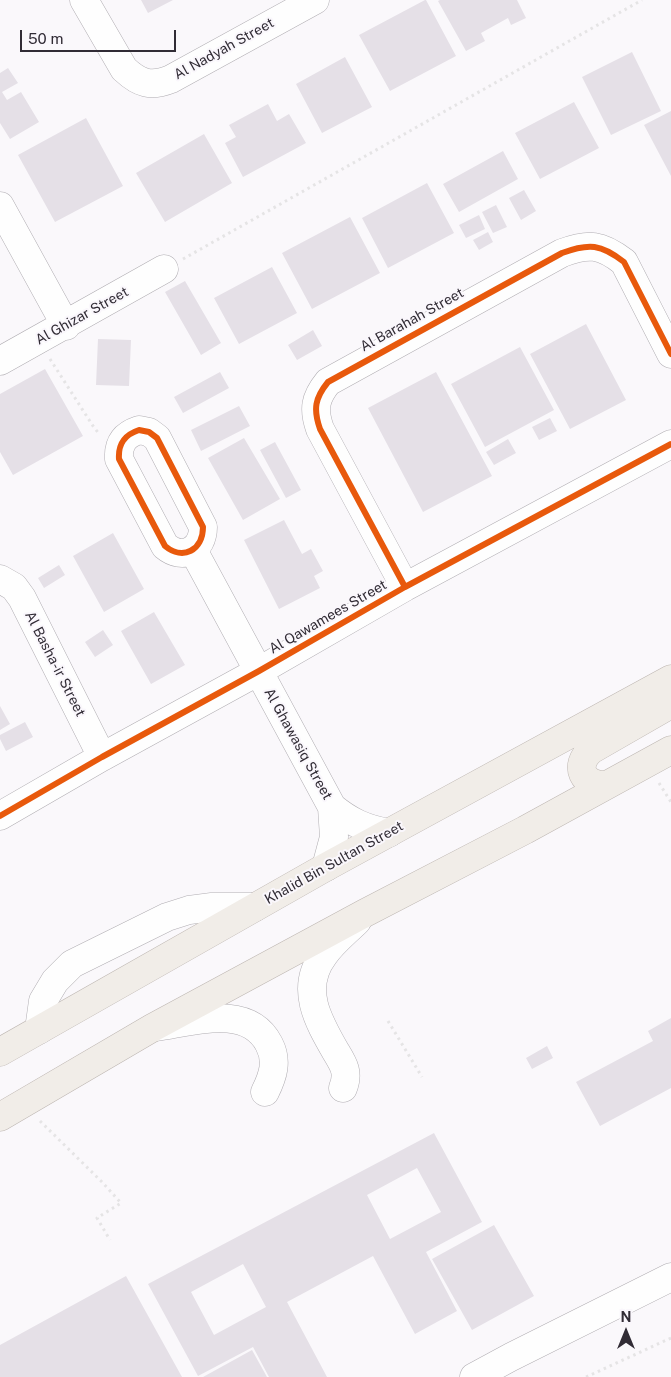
<!DOCTYPE html>
<style>
body{margin:0}
#map{position:relative;width:671px;height:1377px;overflow:hidden;background:#faf8fb;font-family:"Public Sans",sans-serif}
canvas{display:block}
.north{position:absolute;left:601px;top:1307px;width:50px;height:50px;-webkit-text-stroke:4px #faf7fc;paint-order:stroke;rotate:0deg;font-size:14px;font-weight:700;line-height:20px;text-align:center;color:#312c35}
.north::after{content:'';display:block;margin:auto;width:18px;height:22px;background:#312c35;clip-path:polygon(50% 0,100% 100%,50% 72%,0 100%)}
.scale{position:absolute;left:20px;top:30px;width:156px;height:22px;box-sizing:border-box;border:2px solid #312c35;border-top:0;padding-left:6px;font-size:15px;line-height:18px;white-space:nowrap;color:#312c35;-webkit-text-stroke:4px #faf7fc;paint-order:stroke}
</style>
<div id="map">
<canvas width="671" height="1377"></canvas>
<div class="north">N</div>
<div class="scale">50 m</div>
</div>
<script>
const ctx = document.querySelector('canvas').getContext('2d');
ctx.lineJoin = 'round';
function fill(path, color) { ctx.fillStyle = color; ctx.fill(path, 'evenodd'); }
function stroke(path, color, width, dash) { ctx.strokeStyle = color; ctx.lineWidth = width; ctx.lineCap = dash ? 'butt' : 'round'; ctx.setLineDash(dash || []); ctx.stroke(path); }
function label(font, color, halo, rows, align = 'center') {
  ctx.font = font + ' "Public Sans",sans-serif'; ctx.lineWidth = 4; ctx.setLineDash([]); ctx.textBaseline = 'middle'; ctx.strokeStyle = halo; ctx.fillStyle = color; for (const [text, x, y, turn = 0] of rows) {
    ctx.save(); ctx.translate(x, y); ctx.rotate((+turn || 0) * Math.PI / 180); ctx.textAlign = isNaN(turn) ? turn : align; if (halo) ctx.strokeText(text, 0, 0); ctx.fillText(text, 0, 0); ctx.restore();
  }
}
fill(new Path2D(`
 M141,0H173L148,13Z
 M425,0H426L456,56L390,91L359,35Z
 M440,0H517L526,18L511,25L508,18L481,33L485,41L466,51L438,1Z
 M632,52L661,111L611,135L582,77Z
 M345,57L372,107L322,133L296,84Z
 M8,68L18,83L2,92L7,100L21,92L39,122L10,139L0,123V73Z
 M574,102L599,148L540,179L515,133Z
 M268,104L277,121L289,114L306,143L243,177L225,143L236,137L229,125Z
 M671,111V176L644,125Z
 M86,118L123,186L55,222L18,155Z
 M204,134L232,183L165,222L136,173Z
 M503,151L518,179L459,212L443,184Z
 M427,183L454,233L388,268L362,218Z
 M524,190L536,211L521,220L509,198Z
 M496,205L507,227L493,233L482,212Z
 M479,215L485,229L466,238L459,225Z
 M350,217L380,273L312,309L282,253Z
 M488,232L493,242L479,250L473,240Z
 M272,267L297,313L239,344L214,298Z
 M185,281L221,343L201,355L165,292Z
 M586,324L626,400L570,429L530,354Z
 M313,330L322,346L297,360L288,345Z
 M98,339L131,340L129,386L96,385Z
 M520,347L554,410L485,447L451,384Z
 M45,369L83,436L13,475L0,452V394Z
 M220,372L229,388L183,413L174,397Z
 M436,372L492,476L423,512L368,408Z
 M239,406L250,426L201,451L191,430Z
 M550,418L557,431L539,440L532,427Z
 M244,438L280,499L243,520L208,458Z
 M508,439L516,453L494,465L486,452Z
 M275,442L301,490L286,498L260,450Z
 M284,520L302,554L311,549L323,571L314,576L320,588L279,609L244,540Z
 M113,533L144,589L104,612L73,556Z
 M59,565L65,575L44,588L38,578Z
 M154,612L185,665L151,684L121,631Z
 M103,630L113,645L95,657L85,642Z
 M0,706L10,724L0,730Z
 M25,722L33,737L6,751L0,739V735Z
 M671,1018V1088L600,1126L576,1082L653,1041L648,1031Z
 M547,1046L553,1058L532,1069L526,1058Z
 M434,1133L482,1222L426,1252L457,1311L415,1334L373,1256L287,1302L327,1377H269L253,1347L198,1376L148,1284ZM417,1168L441,1212L390,1239L367,1195ZM243,1264L266,1307L214,1335L191,1292Z
 M494,1225L534,1296L472,1330L432,1259Z
 M126,1276L182,1377H0V1345Z
 M252,1350L267,1377H203Z`), '#e5e0e7');
const minor = new Path2D(`
 M84,0L124,69C140,84 151,87 171,79L315,0
 M0,206L66,326
 M0,361L164,269
 M139,430L149,432L157,438L203,527C203,550 183,561 165,546L119,459C118,444 124,435 139,430Z
 M193,550L332,807C350,822 366,829 389,833
 M0,579L14,587L22,598L102,757
 M405,587L320,429C313,409 315,398 328,382L562,253C589,243 601,244 624,262L671,354
 M0,816L102,757L259,671L405,587L671,444
 M326,867L334,837L332,807
 M156,1027C192,1022 248,1003 269,1044C278,1061 273,1076 265,1092
 M39,1030L43,1001L55,981L72,964L167,917L189,910L212,907H255
 M343,1088C349,1073 344,1065 336,1052C318,1021 299,988 324,955C333,942 346,932 357,921
 M474,1377L511,1357L671,1277`);
const major = new Path2D(`
 M606,785C583,786 573,766 591,750L671,704
 M0,1052L326,867L671,679
 M0,1117L152,1028L365,913L525,830L671,750`);
stroke(minor, '#b0adb2', 29);
stroke(major, '#bcb5b0', 29);
stroke(new Path2D(`
 M183,259L642,0
 M50,359L93,426L100,435
 M659,783L671,802
 M388,1021L422,1077
 M40,1121L102,1182L121,1203L97,1218L110,1240
 M586,1377L671,1338`), '#e5e4e5', 3, [2.5, 4]);
stroke(minor, '#fefefe', 28);
stroke(major, '#f1ede8', 28);
stroke(new Path2D(`
 M139,430L149,432L157,438L203,527C203,550 183,561 165,546L119,459C118,444 124,435 139,430Z
 M405,587L320,429C313,409 315,398 328,382L562,253C589,243 601,244 624,262L671,354
 M0,816L102,757L259,671L405,587L671,444`), '#e8590c', 6);
label('14px', '#312c35', '#faf7fc', [
 ["Al Nadyah Street",224,49,-29],
 ["Al Ghizar Street",82,316,-29],
 ["Al Barahah Street",412,320,-29],
 ["Al Qawamees Street",328,617,-30],
 ["Al Basha-ir Street",55,664,63],
 ["Al Ghawasiq Street",298,744,61],
 ["Khalid Bin Sultan Street",334,863,-29]
]);
</script>
